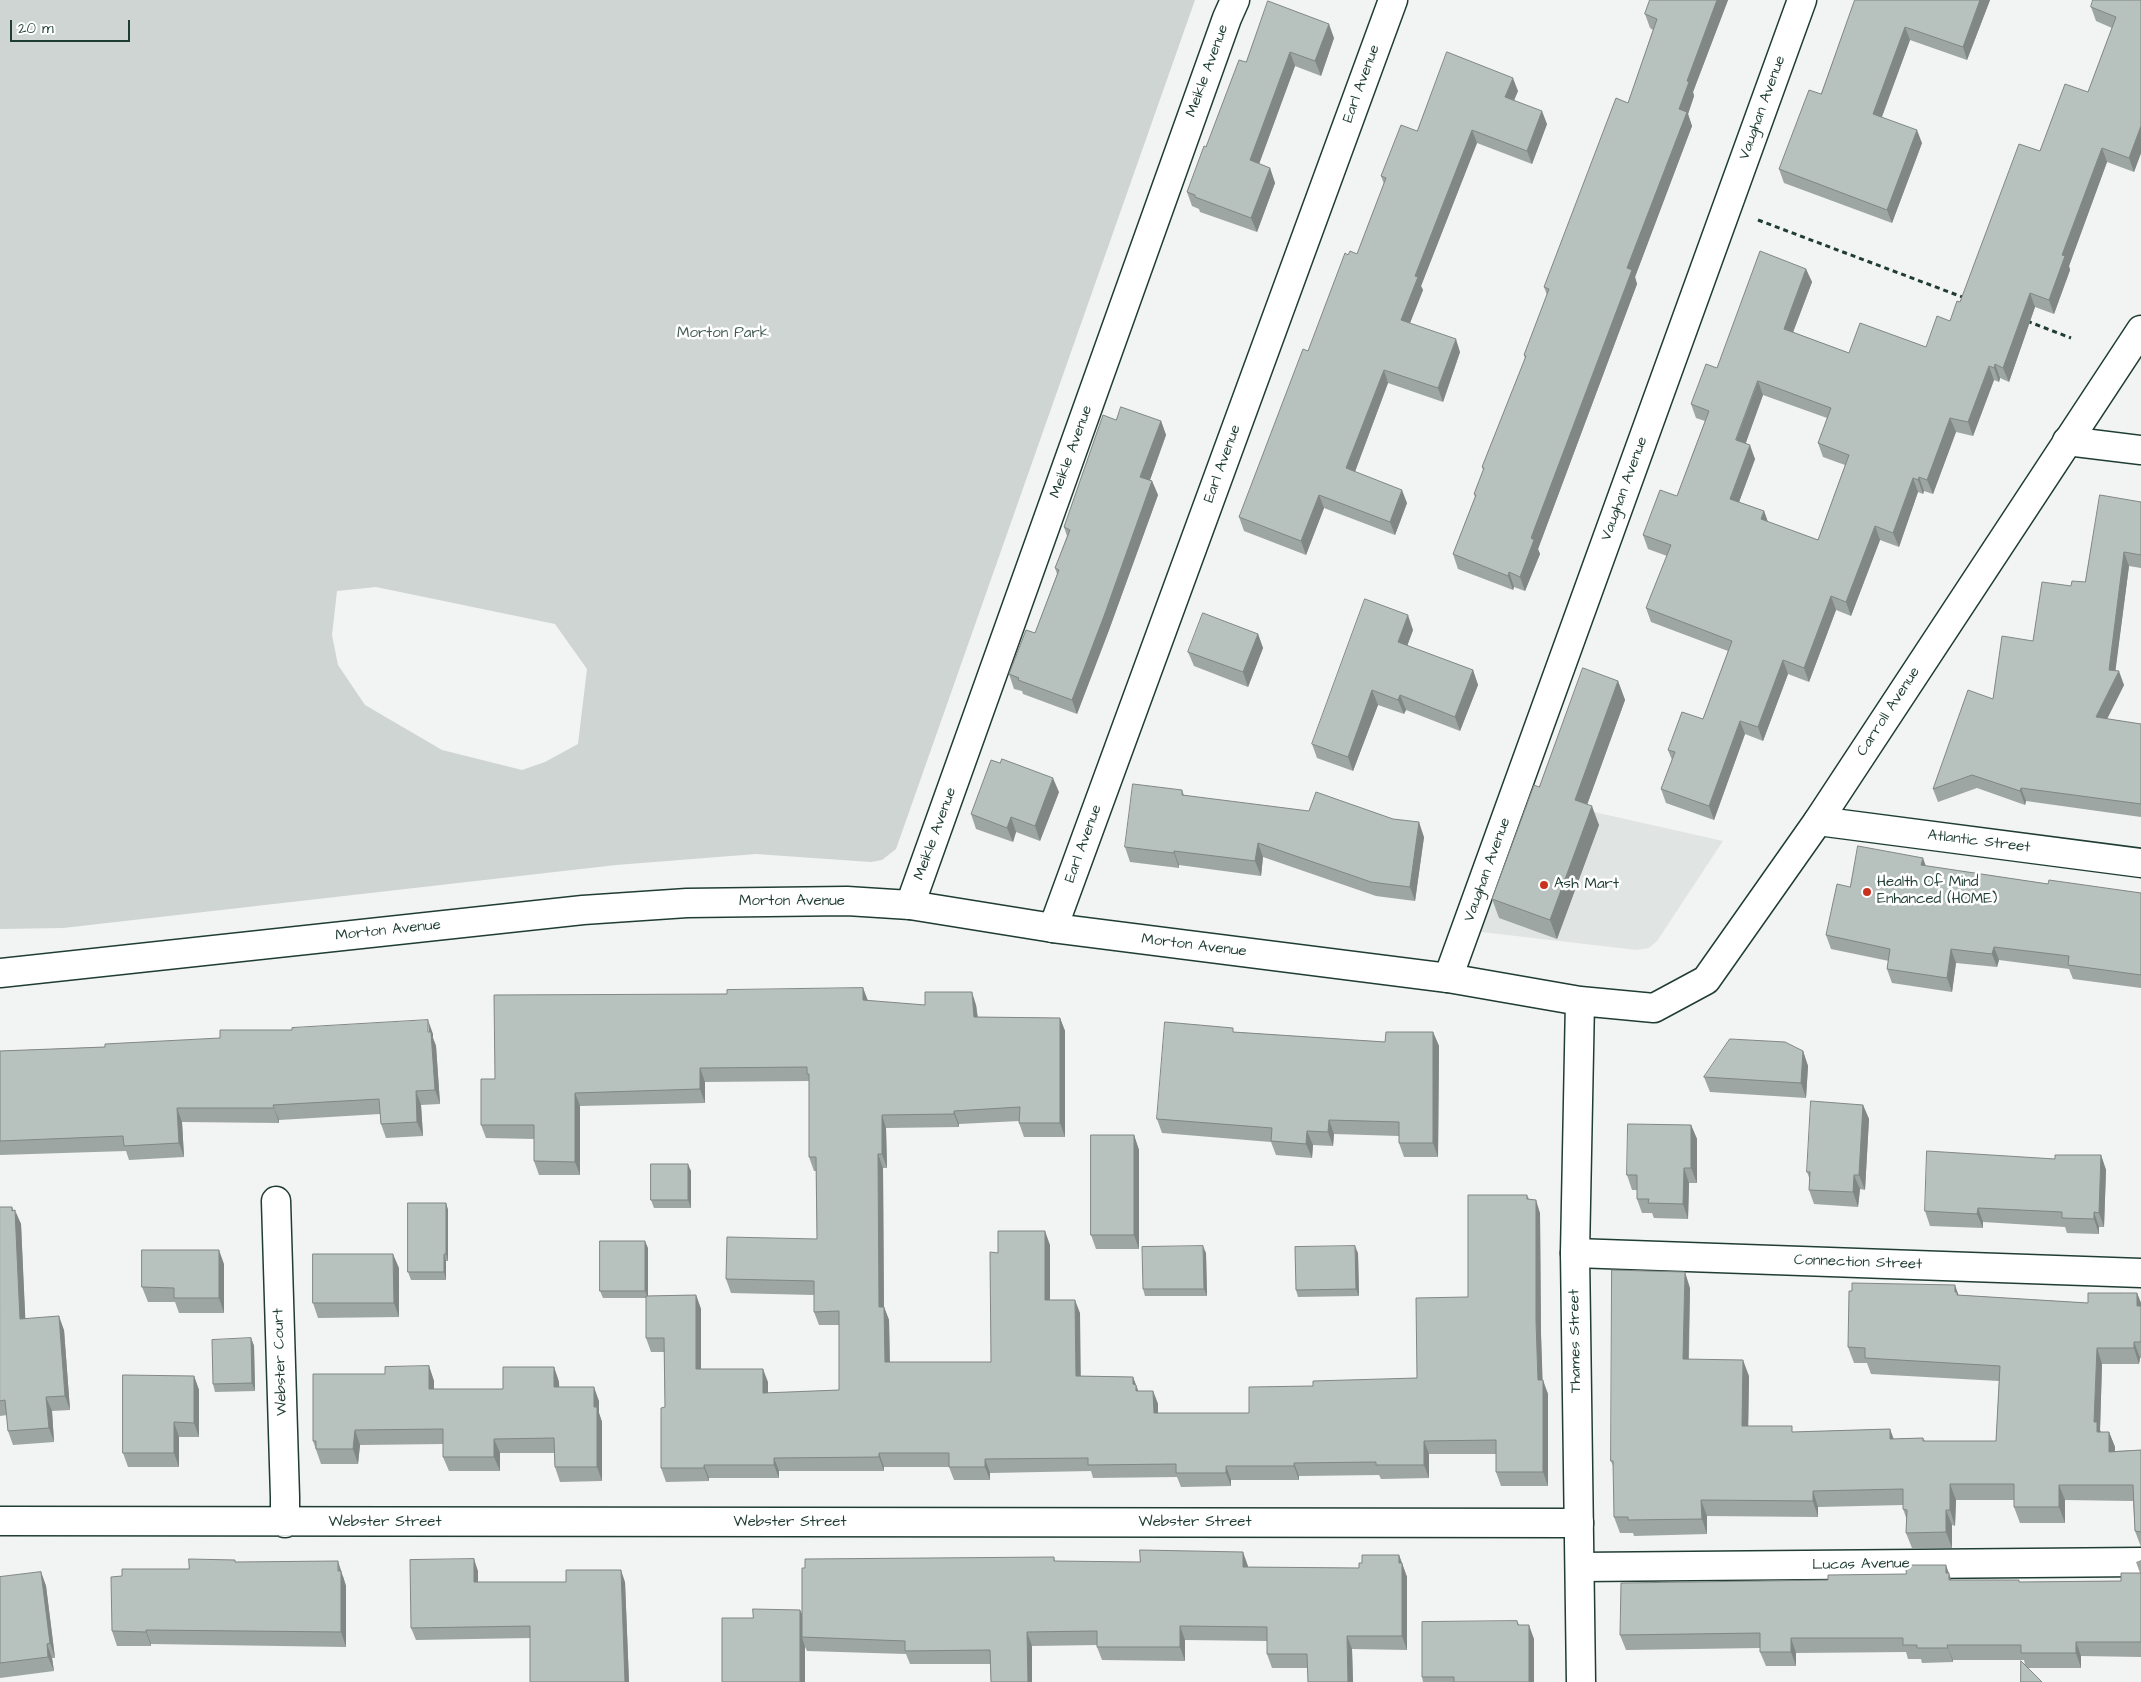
<!DOCTYPE html>
<style>
body{margin:0}
#map{position:relative;width:2141px;height:1682px;overflow:hidden;background:#f2f3f3;font-family:"Architects Daughter",sans-serif}
canvas{display:block}
.scale{position:absolute;left:10px;top:20px;width:120px;height:22px;box-sizing:border-box;border:2px solid #1f3d34;border-top:0;padding-left:6px;font-size:15px;line-height:18px;white-space:nowrap;color:#1f3d34;-webkit-text-stroke:4px #fff;paint-order:stroke}
</style>
<div id="map">
<canvas width="2141" height="1682"></canvas>
<div class="scale">20 m</div>
</div>
<script>
const ctx = document.querySelector('canvas').getContext('2d');
ctx.lineJoin = 'round';
function fill(path, color) { ctx.fillStyle = color; ctx.fill(path, 'evenodd'); }
function stroke(path, color, width, dash) { ctx.strokeStyle = color; ctx.lineWidth = width; ctx.lineCap = dash ? 'butt' : 'round'; ctx.setLineDash(dash || []); ctx.stroke(path); }
function label(font, color, halo, rows, align = 'center') {
  ctx.font = font + ' "Architects Daughter",sans-serif'; ctx.lineWidth = 5; ctx.setLineDash([]); ctx.textBaseline = 'middle'; ctx.strokeStyle = halo; ctx.fillStyle = color; for (const [text, x, y, turn = 0] of rows) {
    ctx.save(); ctx.translate(x, y); ctx.rotate((+turn || 0) * Math.PI / 180); ctx.textAlign = isNaN(turn) ? turn : align; if (halo) ctx.strokeText(text, 0, 0); ctx.fillText(text, 0, 0); ctx.restore();
  }
}
fill(new Path2D(`
 M1523,796L1723,841L1657,941L1649,948L1637,950L1473,931Z`), '#e0e4e3');
fill(new Path2D(`
 M0,0H1195L896,849L882,860L871,862L756,854L616,865L63,928L0,929ZM376,587L555,624L587,669L578,744L545,762L522,770L442,750L365,705L338,665L332,635L337,591Z`), '#ced5d3');
const minor = new Path2D(`
 M2067,441L2141,450
 M1818,821L2141,863
 M910,905L1227,18L1235,0
 M1053,928L1393,0
 M1448,978L1802,0
 M276,1201L285,1497V1523
 M1575,1253L2141,1273
 M0,1521L1579,1523
 M1580,1567L2141,1562`);
const major = new Path2D(`
 M0,973L583,910L687,903L847,901L910,905L1053,928L1448,978L1580,1001L1654,1008L1706,980L1818,821L2141,330
 M1580,1001L1575,1253L1581,1682`);
stroke(minor, '#1f3d34', 31);
stroke(major, '#1f3d34', 31);
stroke(new Path2D(`
 M1758,220L1965,298
 M2027,321L2071,338`), '#1f3d34', 3, [5, 4]);
stroke(minor, '#fff', 28);
stroke(major, '#fff', 28);
fill(new Path2D(`
 M1650,0H1728L1693,92L1694,96L1688,114L1692,126L1635,277L1637,284L1538,549L1540,554L1525,591L1514,587L1513,590L1458,569L1453,554L1475,497L1474,494L1483,470L1482,467L1525,359L1524,355L1547,295L1544,287L1628,103L1653,30L1650,28L1645,14Z
 M1855,0H1990L1967,60L1910,40L1882,117L1922,143L1892,223L1784,183L1779,169L1821,94Z
 M2141,0V153L2134,172L2107,162L2069,266L2070,270L2054,314L2035,307L2009,382L2000,378L1999,382L1994,380L1973,436L1956,432L1933,494L1924,491L1923,494L1918,492L1899,547L1880,540L1851,616L1836,610L1809,682L1788,674L1763,741L1745,734L1714,820L1666,803L1661,789L1672,760L1668,750L1703,719L1728,651L1651,622L1646,608L1667,556L1648,549L1643,535L1677,496L1705,421L1696,418L1691,404L1717,368L1806,269L1812,282L1793,332L1849,353L1926,347L1950,321L2040,151L2088,92L2112,28L2096,21L2091,7ZM1763,395L1827,418L1818,443L1823,457L1845,465L1818,540L1768,522L1764,511L1739,502L1755,459L1745,443Z
 M1334,38L1321,76L1295,66L1259,164L1270,168L1275,183L1257,232L1200,212L1199,209L1192,206L1187,192L1206,147L1246,62Z
 M1518,91L1514,100L1547,124L1532,164L1477,143L1421,286L1423,290L1410,323L1460,352L1443,402L1388,383L1355,472L1407,503L1395,535L1324,508L1306,555L1244,531L1239,517L1348,255L1357,254L1384,184L1381,176L1417,131Z
 M1116,420L1161,421L1166,435L1150,480L1152,481L1158,495L1109,630L1077,714L1023,694L1022,691L1014,689L1009,674L1035,633L1057,574L1055,568L1067,536L1064,527Z
 M2141,502V568L2129,566L2115,671L2124,685L2107,719L2141,724V817L2026,801L2025,805L1977,788L1938,802L1933,789L1993,699L2071,586L2085,582Z
 M1413,630L1407,646L1473,670L1478,685L1460,731L1406,710L1404,714L1378,705L1353,771L1317,758L1312,744Z
 M1258,634L1263,648L1248,687L1194,666L1188,652Z
 M1618,681L1625,700L1587,804L1599,825L1557,939L1499,918L1492,899L1539,787Z
 M1182,790L1184,795L1424,837L1415,901L1376,896L1263,857L1261,876L1179,865V868L1130,862L1125,847Z
 M1059,792L1040,841L1016,832L1013,842L976,829L971,814Z
 M1926,866L2048,884L2141,893V988L2073,979L2069,969L1999,960L1997,967L1956,963L1952,992L1892,983L1887,969L1889,961L1831,949L1826,935L1850,887Z
 M863,988L868,1001L925,1005H976L978,1017L1060,1018L1065,1031V1137H1024L1019,1123V1121L959,1124V1127L886,1128L887,1168H883L884,1307L889,1320L890,1362H991L998,1253L1050,1245V1300L1080,1313V1376L1133,1377L1138,1391H1153L1158,1404V1413H1249L1313,1386L1417,1378L1468,1297L1527,1195L1529,1199L1540,1213L1541,1334L1542,1380L1548,1394V1486H1501L1496,1472V1454H1429V1478L1381,1479L1379,1475L1299,1476V1480H1231V1486L1181,1487L1177,1477L1093,1478L1091,1471L990,1473V1480H954L949,1467H884V1471H779V1478H709V1481L666,1482L661,1468L665,1407L664,1352H651L646,1338V1298H603L600,1291L648,1248V1296L696,1295L701,1309V1369L768,1382V1393L839,1390V1325H819L814,1312V1295L731,1293L726,1279L817,1239L816,1171H814L809,1157V1081L705,1082V1103L580,1106V1175H539L534,1161V1139L486,1138L481,1125L495,1079L727,994Z
 M1234,1032L1385,1042L1433,1032L1439,1046L1438,1157H1404L1399,1143V1136L1334,1134L1333,1146L1313,1145L1312,1158L1276,1155L1271,1142L1162,1133L1157,1119Z
 M433,1034V1038L436,1046L440,1104L421,1105L423,1136L386,1138L381,1124L380,1114L279,1120V1123L182,1122L184,1157L129,1160L126,1151L0,1155V1051Z
 M1803,1051L1808,1066L1806,1098L1710,1092L1704,1077Z
 M1863,1105L1869,1119L1865,1190L1860,1189L1858,1207L1814,1204L1809,1190L1810,1180L1807,1172Z
 M1691,1125L1697,1139V1183H1689L1688,1219L1654,1218L1652,1213H1642L1637,1199V1190H1632L1627,1175Z
 M1134,1135L1139,1150V1249H1096L1091,1235Z
 M2101,1155L2106,1170L2104,1227H2099V1234L2067,1233L2065,1227L1983,1222V1228L1930,1226L1925,1211L2055,1159Z
 M691,1171V1208H654L651,1200Z
 M446,1203L448,1210V1261H446V1280H411L408,1272Z
 M0,1207L14,1211L21,1224L25,1318L64,1330L70,1410L52,1411L54,1442L13,1445L8,1431L7,1415L0,1416Z
 M1206,1253L1207,1296H1145L1143,1289Z
 M1358,1253L1359,1296L1298,1297L1296,1290Z
 M224,1264V1313H179L175,1302H148L142,1287Z
 M399,1268V1317L318,1318L313,1303Z
 M1690,1288L1689,1359L1749,1376L1748,1426L1794,1432L1890,1429L1893,1439L1923,1438L1925,1441H1996L1999,1381L1871,1374L1867,1363H1854L1848,1347L1959,1295L2088,1303L2137,1293L2141,1303V1358H2140L2139,1364H2102L2100,1430L2101,1432H2109L2115,1447V1451L2141,1450V1547L2135,1531L2133,1501L2065,1500V1523H2020L2014,1507V1500H1956L1955,1526L1952,1525V1548H1912L1906,1533L1907,1520L1903,1509V1505L1818,1507V1517L1707,1516V1534L1634,1536L1633,1533H1620L1614,1517V1468L1611,1461Z
 M251,1338L254,1346L255,1391L215,1392L213,1384Z
 M429,1366L434,1381V1389H503L554,1367L559,1382V1387L599,1401V1413L602,1422V1481L560,1482L555,1467L554,1453H500V1471H449L443,1457V1444L360,1445L358,1464H321L313,1441L385,1374Z
 M194,1376L199,1390V1437H179V1467H128L123,1453Z
 M1399,1555L1407,1577V1650L1352,1649L1353,1682H1308V1668H1272L1267,1654V1641L1185,1640V1661L1102,1660L1097,1647V1645L1032,1646V1682H991L990,1664H910L906,1654L807,1651L805,1647V1682L753,1618L800,1610L802,1613L1054,1557L1055,1561L1248,1566V1567L1359,1568L1362,1563Z
 M2141,1560V1657L2081,1656V1668H2028L2025,1665L2024,1660H1953V1662L1922,1663L1921,1659H1908L1906,1652L1796,1653V1666H1766L1760,1652V1648L1626,1650L1620,1635L1951,1580L2020,1582L2121,1581L2140,1573L2136,1562Z
 M235,1562L343,1576L346,1586V1647L151,1644V1646H117L112,1631L122,1576L189,1569Z
 M478,1571V1582H625L629,1682H530V1638L416,1640L411,1628Z
 M41,1572L46,1586L55,1658H52L54,1671L0,1678V1577Z
 M1517,1621L1519,1625L1534,1639V1682H1423L1422,1677Z`), '#9da6a3');
fill(new Path2D(`
 M1717,0H1728L1693,92L1694,96L1688,114L1692,126L1635,277L1637,284L1538,549L1540,554L1525,591L1520,577L1531,538L1627,268L1679,109L1687,81Z
 M1980,0H1990L1967,60L1963,47Z
 M1329,24L1334,38L1321,76L1315,61Z
 M1905,27L1910,40L1878,127L1873,114Z
 M1290,52L1295,66L1255,175L1250,160Z
 M1513,78L1518,91L1510,110L1505,97Z
 M1542,111L1547,124L1532,164L1527,151Z
 M2141,126V153L2134,172L2129,158Z
 M1472,130L1477,143L1421,286L1423,290L1406,333L1401,320L1415,276Z
 M1917,130L1922,143L1892,223L1887,210Z
 M2102,148L2107,162L2069,266L2070,270L2054,314L2049,300L2062,255Z
 M1270,168L1275,183L1257,232L1251,218Z
 M1806,269L1812,282L1789,343L1784,329Z
 M2030,293L2035,307L2009,382L2003,368Z
 M1456,339L1460,352L1443,402L1438,388Z
 M1995,364L2000,378L1999,382L1994,368Z
 M1989,366L1994,380L1973,436L1968,422Z
 M1384,370L1388,383L1351,482L1346,468Z
 M1758,381L1763,395L1742,454L1736,440Z
 M1950,418L1956,432L1933,494L1927,480Z
 M1161,421L1166,435L1146,491L1140,477Z
 M1750,445L1755,459L1735,513L1730,499Z
 M1919,477L1924,491L1923,494L1918,480Z
 M1913,478L1918,492L1899,547L1893,533Z
 M1152,481L1158,495L1109,630L1077,714L1072,700Z
 M1402,490L1407,503L1395,535L1390,522Z
 M1319,495L1324,508L1306,555L1301,541Z
 M1764,511L1769,525L1761,519Z
 M1875,526L1880,540L1851,616L1846,602Z
 M2124,552L2129,566L2114,682L2119,671L2124,685L2101,731L2096,717L2109,670Z
 M1509,572L1514,587L1513,590L1508,576Z
 M1831,596L1836,610L1809,682L1804,668Z
 M1408,615L1413,630L1403,657L1398,642Z
 M1258,634L1263,648L1248,687L1243,672Z
 M1783,660L1788,674L1763,741L1758,727Z
 M1473,670L1478,685L1460,731L1455,717Z
 M1618,681L1625,700L1582,819L1575,800Z
 M1372,690L1378,705L1353,771L1348,757Z
 M1400,695L1406,710L1404,714L1398,700Z
 M1740,721L1745,734L1714,820L1709,806Z
 M1053,778L1059,792L1040,841L1035,826Z
 M2021,788L2026,801L2025,805L2020,791Z
 M1592,806L1599,825L1557,939L1550,920Z
 M1011,817L1016,832L1013,842L1007,828Z
 M1419,822L1424,837L1415,901L1410,887Z
 M1258,843L1263,857L1261,876L1255,861Z
 M1174,851L1179,865V868L1174,853Z
 M1923,858L1928,872L1921,865Z
 M1994,947L1999,960L1997,967L1992,954Z
 M1951,949L1956,963L1952,992L1947,978Z
 M863,988L868,1001L863,1000Z
 M972,992L976,1005L979,1031L974,1017Z
 M1060,1018L1065,1031V1137L1060,1123Z
 M428,1020L433,1034V1038L436,1046L440,1104L435,1090Z
 M1433,1032L1439,1046L1438,1157L1433,1143Z
 M1803,1051L1808,1066L1806,1098L1801,1083Z
 M700,1068L705,1082V1103L700,1089Z
 M416,1091L421,1105L423,1136L417,1122Z
 M575,1093L580,1106V1175L575,1162Z
 M273,1105L279,1120V1123Z
 M1863,1105L1869,1119L1865,1190L1859,1175Z
 M177,1108L182,1122L184,1157L179,1143Z
 M954,1111L959,1124V1127L954,1114Z
 M882,1115L886,1128L887,1168L882,1154Z
 M1329,1120L1334,1134L1333,1146L1328,1132Z
 M1691,1125L1697,1139V1183L1691,1168Z
 M1307,1131L1313,1145L1312,1158L1306,1144Z
 M1134,1135L1139,1150V1249L1134,1235Z
 M878,1154L883,1168L884,1320L879,1307Z
 M2101,1155L2106,1170L2104,1227L2099,1213Z
 M688,1164L691,1171V1208L688,1200Z
 M1684,1168L1689,1183L1688,1219L1683,1204Z
 M1854,1175L1860,1189L1858,1207L1853,1192Z
 M1536,1200L1540,1213L1541,1334L1543,1391V1380L1548,1394V1486L1543,1472L1538,1380L1536,1321Z
 M446,1203L448,1210V1261L446,1254Z
 M12,1207L16,1216L15,1210L21,1224L26,1333L20,1319Z
 M1978,1208L1983,1222V1228L1977,1214Z
 M2094,1212L2099,1227V1234L2094,1219Z
 M1045,1231L1050,1245V1313L1045,1300Z
 M645,1241L648,1248V1298L645,1291Z
 M1203,1246L1206,1253L1207,1296L1204,1289Z
 M1355,1246L1358,1253L1359,1296L1356,1289Z
 M219,1250L224,1264V1313L219,1298Z
 M393,1254L399,1268V1317L394,1303Z
 M444,1254L446,1261V1280L444,1272Z
 M1685,1272L1690,1288L1688,1375L1683,1359Z
 M1955,1285L1963,1308L1955,1292Z
 M2137,1293L2141,1303V1316L2137,1306Z
 M696,1295L701,1309V1382L696,1369Z
 M1075,1300L1080,1313L1081,1390L1076,1376Z
 M884,1307L889,1320L890,1376L885,1362Z
 M59,1316L64,1330L70,1410L65,1396Z
 M251,1338L254,1346L255,1391L252,1383Z
 M2134,1342L2140,1358L2139,1364L2134,1348Z
 M2097,1348L2102,1364L2100,1430L2103,1438V1447L2094,1422Z
 M1743,1360L1749,1376L1748,1442L1742,1426Z
 M429,1366L434,1381V1403L429,1389Z
 M554,1367L559,1382L560,1402L554,1387Z
 M763,1369L768,1382V1406L763,1393Z
 M194,1376L199,1390V1437L194,1423Z
 M1133,1377L1141,1398L1133,1384Z
 M594,1387L599,1401V1413L602,1422V1481L597,1467L594,1407Z
 M1153,1391L1158,1404V1426L1154,1413Z
 M46,1397L52,1411L54,1442L49,1428Z
 M174,1422L179,1437V1467L174,1453Z
 M1890,1429L1896,1445L1890,1439Z
 M355,1430L360,1445L358,1464L353,1449Z
 M2109,1432L2115,1447V1467L2109,1452Z
 M494,1439L500,1453V1471L494,1457Z
 M1424,1441L1429,1454V1478L1424,1465Z
 M879,1453L884,1467V1471L879,1457Z
 M774,1458L779,1471V1478L774,1465Z
 M985,1459L990,1473V1480L985,1467Z
 M1294,1463L1299,1476V1480L1294,1466Z
 M704,1465L709,1478V1481L704,1468Z
 M1226,1466L1231,1480V1486L1226,1473Z
 M1950,1484L1956,1500L1955,1526L1950,1510Z
 M2059,1485L2065,1500V1523L2059,1507Z
 M1813,1491L1818,1507V1517L1813,1501Z
 M1701,1500L1707,1516V1534L1702,1519Z
 M1946,1510L1952,1525V1548L1946,1532Z
 M1243,1552L1248,1566V1580L1243,1567Z
 M1399,1555L1407,1577V1650L1402,1636Z
 M474,1559L478,1571V1594L474,1582Z
 M338,1561L346,1586V1647L341,1632Z
 M1946,1565L1951,1579L1954,1594L1946,1573Z
 M621,1570L625,1582L629,1682H625Z
 M41,1572L46,1586L55,1658L50,1643Z
 M800,1610L805,1623L802,1637L805,1647V1682H800Z
 M1529,1625L1534,1639V1682H1529Z
 M1180,1626L1185,1640V1661L1180,1647Z
 M146,1630L151,1644V1646L146,1632Z
 M1027,1632L1032,1646V1682H1028Z
 M1347,1636L1352,1649L1353,1682H1348Z
 M1791,1638L1796,1653V1666L1791,1652Z
 M2076,1642L2081,1656V1668L2076,1653Z
 M47,1644L52,1658L54,1671L48,1657Z
 M1947,1645L1953,1660V1662L1948,1648Z`), '#808784');
const building = new Path2D(`
 M1650,0H1717L1687,81L1689,82L1679,109L1687,112L1627,268L1632,270L1531,538L1534,540L1520,577L1509,572L1508,576L1453,554L1476,495L1474,494L1484,468L1482,467L1526,356L1524,355L1549,289L1544,287L1616,98L1628,103L1657,19L1645,14Z
 M1855,0H1980L1963,47L1905,27L1873,114L1917,130L1887,210L1779,169L1809,90L1821,94Z
 M2093,0H2141V126L2129,158L2102,148L2062,255L2065,256L2049,300L2030,293L2003,368L1995,364L1994,368L1989,366L1968,422L1950,418L1927,480L1919,477L1918,480L1913,478L1893,533L1875,526L1846,602L1831,596L1804,668L1783,660L1758,727L1740,721L1709,806L1661,789L1675,752L1668,750L1682,712L1703,719L1732,641L1646,608L1671,545L1643,535L1660,490L1677,496L1709,411L1691,404L1706,364L1717,368L1760,251L1806,269L1784,329L1849,353L1860,323L1926,347L1937,316L1950,321L1957,301L1960,302L2019,144L2040,151L2065,84L2088,92L2116,17L2091,7ZM1758,381L1831,408L1818,443L1849,455L1818,540L1761,519L1764,511L1730,499L1750,445L1736,440Z
 M1268,1L1329,24L1315,61L1290,52L1250,160L1270,168L1251,218L1195,197V195L1187,192L1204,146L1206,147L1239,60L1246,62Z
 M1447,52L1513,78L1505,97L1542,111L1527,151L1472,130L1415,276L1418,277L1401,320L1456,339L1438,388L1384,370L1346,468L1402,490L1390,522L1319,495L1301,541L1239,517L1303,349L1308,351L1345,253L1348,255L1350,251L1357,254L1386,178L1381,176L1401,125L1417,131Z
 M1121,407L1161,421L1140,477L1152,481L1104,616L1072,700L1018,680L1019,678L1009,674L1026,630L1035,633L1059,570L1055,568L1070,530L1064,527L1103,415L1116,420Z
 M2100,495L2141,502V555L2124,552L2109,670L2119,671L2096,717L2141,724V804L2021,788L2020,791L1972,775L1933,789L1968,690L1993,699L2002,636L2033,641L2042,582L2071,586L2072,581L2085,582Z
 M1365,599L1408,615L1398,642L1473,670L1455,717L1400,695L1398,700L1372,690L1348,757L1312,744Z
 M1203,613L1258,634L1243,672L1188,652Z
 M1583,668L1618,681L1575,800L1592,806L1550,920L1492,899L1534,785L1539,787Z
 M1002,759L1053,778L1035,826L1011,817L1007,828L971,814L991,760L1000,763Z
 M1133,784L1182,790V795L1309,811L1316,792L1393,819L1419,822L1410,887L1371,882L1258,843L1255,861L1174,851V853L1125,847Z
 M1858,846L1923,858L1921,865L2048,884L2049,880L2141,893V975L2068,965L2069,956L1994,947L1992,954L1951,949L1947,978L1887,969L1890,949L1826,935L1837,884L1850,887Z
 M863,988V1000L925,1005V992H972L974,1017L1060,1018V1123H1019L1020,1107L954,1111V1114L882,1115V1154H878L879,1307H884L885,1362H991L990,1252L998,1253V1231H1045V1300H1075L1076,1376L1133,1377V1384L1136,1385V1391H1153L1154,1413H1249V1387L1313,1386V1381L1417,1378L1416,1298L1468,1297V1195H1527V1199L1536,1200V1321L1538,1380H1543V1472H1496V1440L1424,1441V1465H1376V1462L1294,1463V1466H1226V1473H1176V1464L1088,1465V1458L985,1459V1467H949V1453H879V1457L774,1458V1465H704V1468H661V1408L665,1407L664,1338H646V1296L696,1295V1369H763V1393L839,1390V1311L814,1312V1281L726,1279L727,1237L817,1239L816,1157H809V1074H807V1067L700,1068V1089L575,1093V1162L534,1161V1125H481V1079H495L494,995L727,994V990Z
 M428,1020V1032H431L435,1090L416,1091L417,1122L381,1124L379,1099L273,1105L274,1108H177L179,1143L124,1146L123,1136L0,1141V1051L105,1047V1044L220,1038V1030H292V1028Z
 M1165,1022L1233,1028V1032L1385,1042L1386,1032H1433V1143H1399V1122L1329,1120L1328,1132L1307,1131L1306,1144L1271,1141L1272,1128L1157,1119Z
 M1730,1039L1785,1042L1803,1051L1801,1083L1704,1077Z
 M1811,1101L1863,1105L1859,1175H1854L1853,1192L1809,1190L1810,1172H1807Z
 M1628,1124L1691,1125V1168H1684L1683,1204L1648,1203L1649,1199H1637V1175H1627Z
 M1091,1135H1134V1235H1091Z
 M1927,1151L2055,1159V1155H2101L2099,1213L2094,1212V1219L2062,1218V1212L1978,1208L1977,1214L1925,1211Z
 M651,1164H688V1200H651Z
 M408,1203H446V1254H444V1272H408Z
 M0,1207H12V1211L15,1210L20,1319L59,1316L65,1396L46,1397L49,1428L8,1431L5,1400L0,1401Z
 M600,1241H645V1291H600Z
 M1203,1246L1204,1289H1143L1142,1247Z
 M1355,1246L1356,1289L1296,1290L1295,1247Z
 M142,1250H219V1298H174V1288L142,1287Z
 M313,1254H393L394,1303H313Z
 M1612,1270L1685,1272L1683,1359L1743,1360L1742,1426H1792V1432L1890,1429V1439L1923,1438V1441H1996L2000,1366L1865,1358V1348L1848,1347L1849,1291H1852V1283L1955,1285V1292H1957V1295L2088,1303V1293H2137V1306H2141V1342H2134V1348H2097L2094,1422H2097V1432H2109V1452L2141,1450V1532L2135,1531L2133,1485H2059V1507H2014V1484H1950V1510H1946V1532L1906,1533L1907,1510L1903,1509V1489L1813,1491V1501L1701,1500L1702,1519L1628,1520V1517H1614L1613,1461H1611Z
 M251,1338L252,1383L213,1384L212,1340Z
 M429,1366V1389H503V1367H554V1387H594V1407H597V1467H555L554,1438L494,1439V1457H443V1429L355,1430L353,1449H316V1441H313V1374H385V1367Z
 M123,1375L194,1376V1423L174,1422V1453H123Z
 M1140,1550L1243,1552V1567L1359,1568V1563H1362V1555H1399V1563H1402V1636H1347L1348,1682H1308L1307,1654H1267V1627L1180,1626V1647H1097V1631L1027,1632L1028,1682H991L990,1650L905,1651V1641L802,1637V1568H805V1559L1054,1557V1561L1140,1562Z
 M189,1559L235,1560V1562L338,1561V1571H341V1632L146,1630V1632L112,1631L111,1577L122,1576V1569H189Z
 M474,1559V1582H566V1570H621L625,1682H530V1626L411,1628L410,1560Z
 M1906,1565H1946V1573H1949V1580H2019V1582L2121,1581V1573H2141V1642H2076V1653H2021V1645H1947L1948,1648H1917V1645H1903V1638H1791V1652H1760V1633L1620,1635L1621,1583L1828,1580V1575L1906,1574Z
 M41,1572L50,1643L47,1644L48,1657L0,1663V1577Z
 M753,1609L800,1610V1682H722V1618H753Z
 M1517,1621L1518,1625H1529V1682H1454V1677H1422V1622Z
 M2021,1661L2042,1682H2021Z`);
fill(building, '#b7c1bd');
stroke(building, '#808784', 1);
for (const [x, y, r, color] of [
 [1544,885,5,"#c8321e"],
 [1867,892,5,"#c8321e"]
]) { const dot = new Path2D(); dot.arc(x, y, r, 0, 2 * Math.PI); ctx.fillStyle = color; ctx.fill(dot); stroke(dot, '#fff', 2); }
label('15px', '#1f3d34', '#fff', [
 ["Meikle Avenue",1208,71,-70],
 ["Earl Avenue",1362,84,-70],
 ["Vaughan Avenue",1763,108,-70],
 ["Meikle Avenue",1072,452,-70],
 ["Earl Avenue",1223,464,-70],
 ["Vaughan Avenue",1625,489,-70],
 ["Carroll Avenue",1889,712,-57],
 ["Meikle Avenue",936,834,-70],
 ["Atlantic Street",1979,842,7],
 ["Earl Avenue",1084,844,-70],
 ["Vaughan Avenue",1488,870,-70],
 ["Morton Avenue",792,902],
 ["Morton Avenue",388,931,-6],
 ["Morton Avenue",1194,946,7],
 ["Connection Street",1858,1263,2],
 ["Thames Street",1576,1341,-91],
 ["Webster Court",281,1362,-92],
 ["Webster Street",385,1523],
 ["Webster Street",790,1523],
 ["Webster Street",1195,1523],
 ["Lucas Avenue",1861,1565,-1]
]);
label('15px', '#425b54', '#fff', [
 ["Morton Park",723,334]
]);
label('15px', '#1f3d34', '#fff', [
 ["Health Of Mind",1877,883],
 ["Enhanced (HOME)",1877,900],
 ["Ash Mart",1554,885]
], 'left');
</script>
